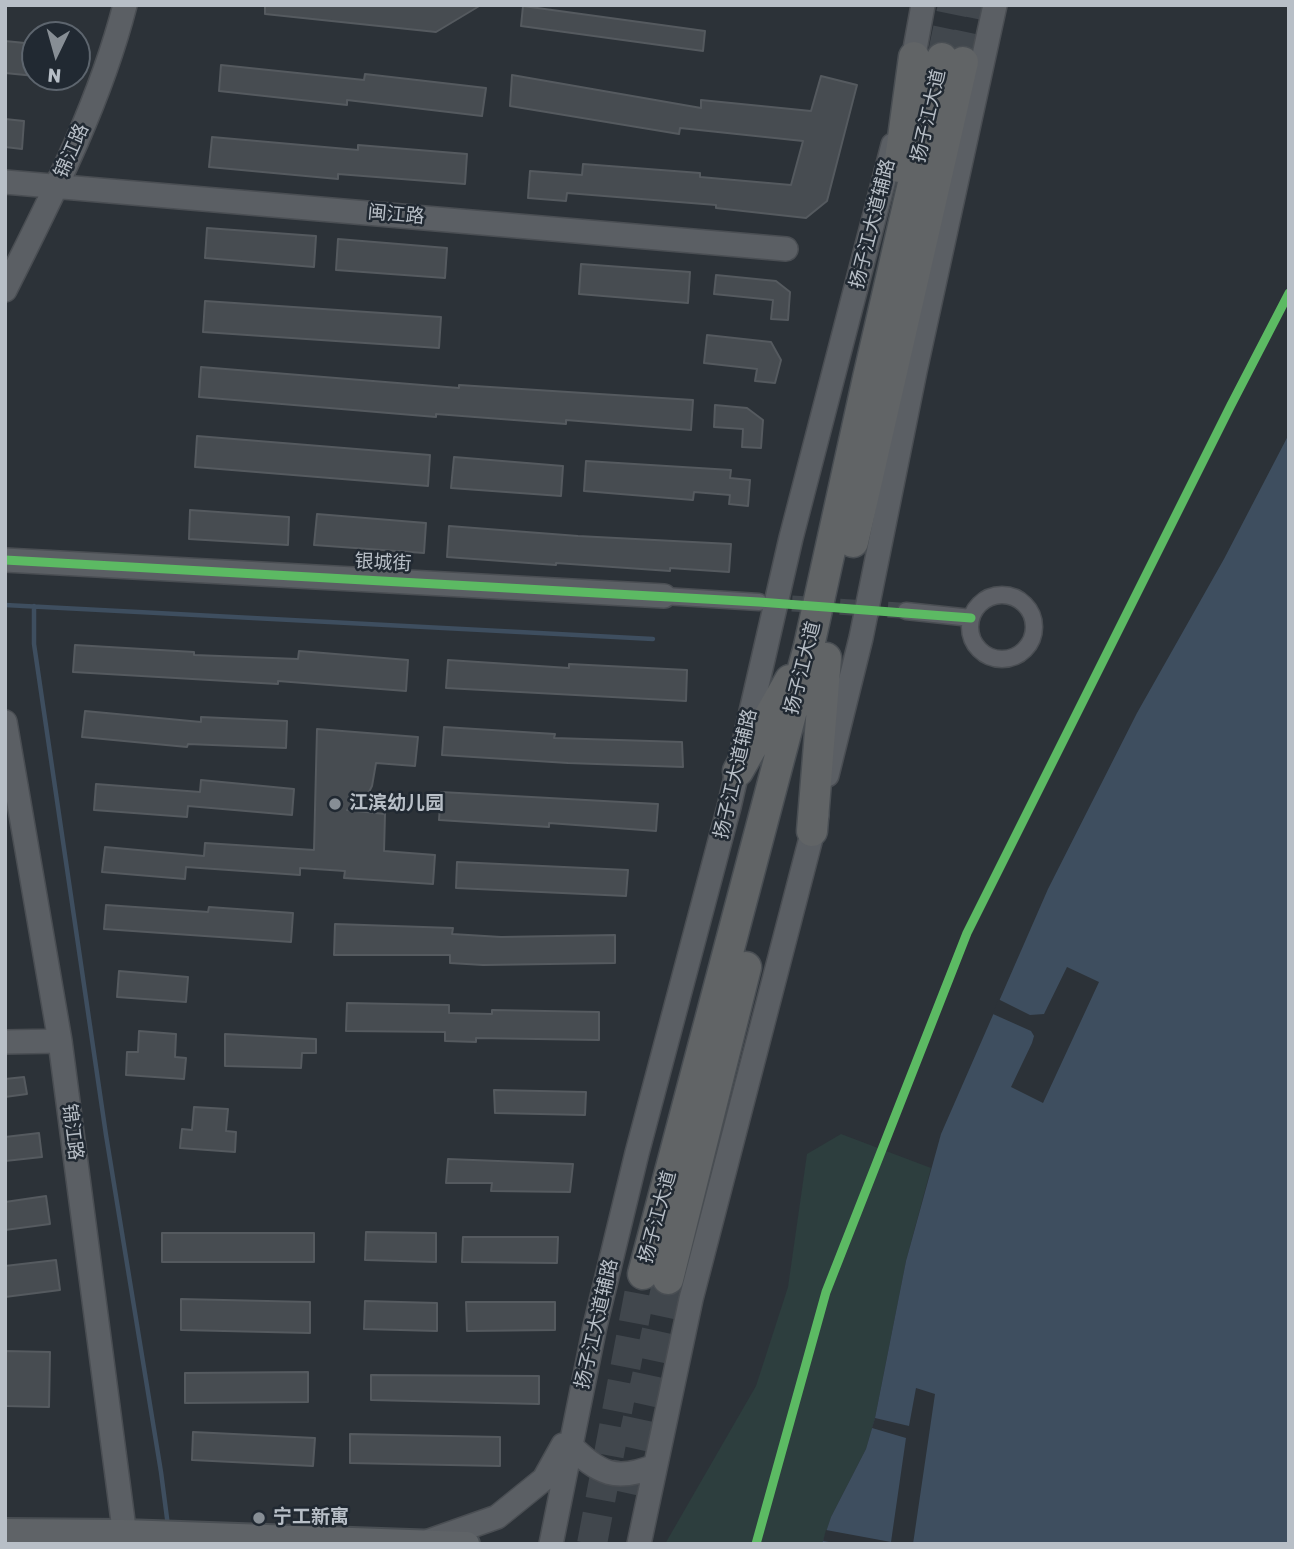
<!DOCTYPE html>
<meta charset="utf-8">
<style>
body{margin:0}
#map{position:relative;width:1294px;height:1549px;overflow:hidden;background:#2c3238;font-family:Rubik,sans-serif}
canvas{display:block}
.frame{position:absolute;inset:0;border:7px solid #b8bfc7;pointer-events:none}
.north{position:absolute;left:21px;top:21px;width:70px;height:70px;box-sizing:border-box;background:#212932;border:2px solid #5d656e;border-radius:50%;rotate:185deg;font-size:19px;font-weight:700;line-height:28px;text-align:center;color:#b8bfc7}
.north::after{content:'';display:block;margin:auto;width:24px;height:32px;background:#878e95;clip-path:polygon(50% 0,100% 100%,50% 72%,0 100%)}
</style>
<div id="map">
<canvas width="1294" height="1549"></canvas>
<div class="frame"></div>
<div class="north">N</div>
</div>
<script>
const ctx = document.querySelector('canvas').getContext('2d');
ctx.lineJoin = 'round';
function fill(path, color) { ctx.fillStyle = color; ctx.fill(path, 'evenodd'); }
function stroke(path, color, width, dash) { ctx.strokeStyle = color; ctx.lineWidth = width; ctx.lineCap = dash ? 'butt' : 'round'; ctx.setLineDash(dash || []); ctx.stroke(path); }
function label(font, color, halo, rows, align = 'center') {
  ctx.font = font + ' Rubik,"Noto Sans SC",sans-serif'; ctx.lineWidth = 5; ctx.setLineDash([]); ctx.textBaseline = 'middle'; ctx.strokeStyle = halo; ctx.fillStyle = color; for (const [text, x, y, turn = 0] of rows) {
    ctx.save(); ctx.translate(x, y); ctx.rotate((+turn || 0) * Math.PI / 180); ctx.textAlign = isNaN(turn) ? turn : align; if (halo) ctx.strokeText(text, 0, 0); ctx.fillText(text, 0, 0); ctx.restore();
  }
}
fill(new Path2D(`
 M841,1134L931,1168L906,1261L875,1418L866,1449L831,1517L822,1544H665L756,1386L788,1287L807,1154Z`), '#2d3e3e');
fill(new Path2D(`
 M1289,434V1544H822L831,1517L866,1449L875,1418L906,1261L941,1134L1048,889L1137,713L1224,559Z`), '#3e4e5f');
fill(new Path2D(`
 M1067,967L1099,982L1043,1103L1011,1087L1032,1043L1034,1036L1031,1031L993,1014L998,999L1030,1015L1044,1014Z
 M916,1388L935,1394L913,1544H841L823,1541L826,1530L891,1542L906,1438L872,1428L875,1418L909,1426Z`), '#2c3238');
stroke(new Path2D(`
 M5,605L653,639
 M34,606V644L55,787L106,1135L161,1472L168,1526`), '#3e4e5f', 4.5);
const building = new Path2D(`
 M265,5L425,6L481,5L436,32L265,14Z
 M523,6L705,31L703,51L521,26Z
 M5,41L35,44V76L5,73Z
 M221,65L364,80L365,74L486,88L482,116L347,100V105L219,91Z
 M512,75L701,108V100L811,111L821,76L857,85L827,201L806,218L716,208V205L567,193L566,201L528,198L530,171L582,175L583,164L700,173V177L791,185L803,141L680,128L679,134L510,106Z
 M5,119L24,121L22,149L5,147Z
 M212,137L358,150V145L467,154L465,184L338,174V179L209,167Z
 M207,228L316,236L314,267L205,258Z
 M338,239L447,248L445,278L336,270Z
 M581,264L690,272L688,303L579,294Z
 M716,275L776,281L790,292L788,320L771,319L773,300L714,294Z
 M205,301L441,317L439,348L203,332Z
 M707,335L771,342L781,360L775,383L755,381L757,369L704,363Z
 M201,367L459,388V385L693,400L691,430L566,420V424L436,414V417L199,397Z
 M715,405L747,408L763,420L761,448L742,447L743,429L714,427Z
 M197,436L430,455L428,486L195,467Z
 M454,457L563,466L561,496L451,488Z
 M586,461L731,470L730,478L750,480L748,506L729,504L730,495L694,492L693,500L584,491Z
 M190,510L289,517L288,545L189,539Z
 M317,514L426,523L424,553L314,545Z
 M449,526L578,536L731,544L729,572L670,568V571L556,563V565L447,557Z
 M75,645L194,652V655L298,659L299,651L408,660L406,691L278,681V684L73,672Z
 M448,660L569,668V664L687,670L686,701L446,688Z
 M85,711L201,722V717L287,721L286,748L188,744L187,747L82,737Z
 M444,727L555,734L554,738L682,742L683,767L568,763L442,755Z
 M317,729L418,737L415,766L376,763L372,786L369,792L347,810L385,814L384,851L435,855L433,884L344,878L345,871L300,868V875L186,867L185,879L102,872L105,847L204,856L205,843L314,850Z
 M201,780L294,789L292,815L188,806L187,817L94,810L96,784L200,792Z
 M441,792L658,804L656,831L549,823V827L439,820Z
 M457,862L628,870L626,896L456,888Z
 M106,905L208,912L209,907L293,913L291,942L104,929Z
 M335,924L453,928L452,934L501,937L615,935V963L483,965L450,963V955H334Z
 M119,971L188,977L186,1002L117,997Z
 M347,1003L449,1005V1013L492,1014V1010L599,1012V1040L476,1038V1042L445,1041V1032L346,1031Z
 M139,1031L176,1034L175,1057L186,1058L184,1079L126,1075L127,1052H138Z
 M225,1034L316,1039V1053H302L301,1068L225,1066Z
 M24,1077L27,1094L5,1097V1079Z
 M494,1090L586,1092L585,1115L495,1113Z
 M194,1107L228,1109L226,1131L236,1132L235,1152L180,1148L182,1129L192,1130Z
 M39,1133L42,1157L5,1161V1137Z
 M448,1159L573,1164L570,1192L491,1191L492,1183H446Z
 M46,1196L50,1224L5,1230V1202Z
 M366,1232L436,1233V1262L365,1260Z
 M162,1233H314V1262H162Z
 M463,1237H558L557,1263L462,1262Z
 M56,1260L60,1290L5,1297V1266Z
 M181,1299L310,1302V1333L181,1330Z
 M365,1301L437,1303V1331L364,1329Z
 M466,1302H555V1330L467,1331Z
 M5,1351L50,1352L49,1407L5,1406Z
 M308,1372V1402L185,1403V1373Z
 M371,1375L539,1376V1404L371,1400Z
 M193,1432L315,1438L313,1466L192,1460Z
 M350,1434L500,1437V1466L350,1463Z`);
fill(building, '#474c51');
stroke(building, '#555a5f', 2);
stroke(new Path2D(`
 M768,602L906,611`), '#41474d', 16, [16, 8]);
stroke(new Path2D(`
 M942,58L953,5
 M963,62L975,5
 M622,1492L668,1279
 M592,1544L643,1274`), '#41474d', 30, [30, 15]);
const street = new Path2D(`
 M970 627a32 32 0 1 1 64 0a32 32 0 1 1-64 0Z
 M664,596L759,602
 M906,611L971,618`);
const secondary = new Path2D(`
 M911,71L923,5
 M5,182L786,249
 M5,290C51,198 99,106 125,5
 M5,560L664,596
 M5,722L60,1041L126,1544
 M827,775L861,638L915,371L995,5
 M5,1042L60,1041
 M570,1445C599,1474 616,1482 655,1466
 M429,1541L497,1517L544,1479L563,1445
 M551,1544L595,1326L637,1153L729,807L791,538L893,145
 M639,1544L691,1299L817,815`);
const primary = new Path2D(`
 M5,1531L124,1532L467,1544`);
const highway = new Path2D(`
 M899,167L914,57
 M853,542L963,62
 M738,771L790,680
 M812,831L826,658
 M643,1274L809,646L868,378L942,58
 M668,1279L746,967`);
stroke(street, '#4a4e53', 19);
stroke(secondary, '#4a4e53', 26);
stroke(primary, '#4a4f54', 28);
stroke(highway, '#494e53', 33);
stroke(street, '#5d6066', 16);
stroke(secondary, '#5b5f64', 23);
stroke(primary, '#5f6367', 24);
stroke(highway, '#616466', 30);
stroke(new Path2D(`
 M5,560L759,602L971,618
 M756,1544L826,1292L967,933L1231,405L1289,293`), '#5cba63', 9);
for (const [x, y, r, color] of [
 [335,804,7,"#878e95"],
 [259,1518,7,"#878e95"]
]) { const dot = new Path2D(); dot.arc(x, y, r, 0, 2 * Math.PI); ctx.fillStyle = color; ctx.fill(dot); stroke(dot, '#212932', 2.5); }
label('19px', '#b8bfc7', '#212932', [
 ["扬子江大道",929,116,-77],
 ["锦江路",72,151,-66],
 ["闽江路",396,215,5],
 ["扬子江大道辅路",873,224,-76],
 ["银城街",383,563,3],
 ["扬子江大道",803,668,-76],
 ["扬子江大道辅路",736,774,-77],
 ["锦江路",72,1132,83],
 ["扬子江大道",658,1217,-75],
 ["扬子江大道辅路",597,1324,-77]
]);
label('bold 19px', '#b8bfc7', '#212932', [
 ["江滨幼儿园",349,804],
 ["宁工新寓",273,1518]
], 'left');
</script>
